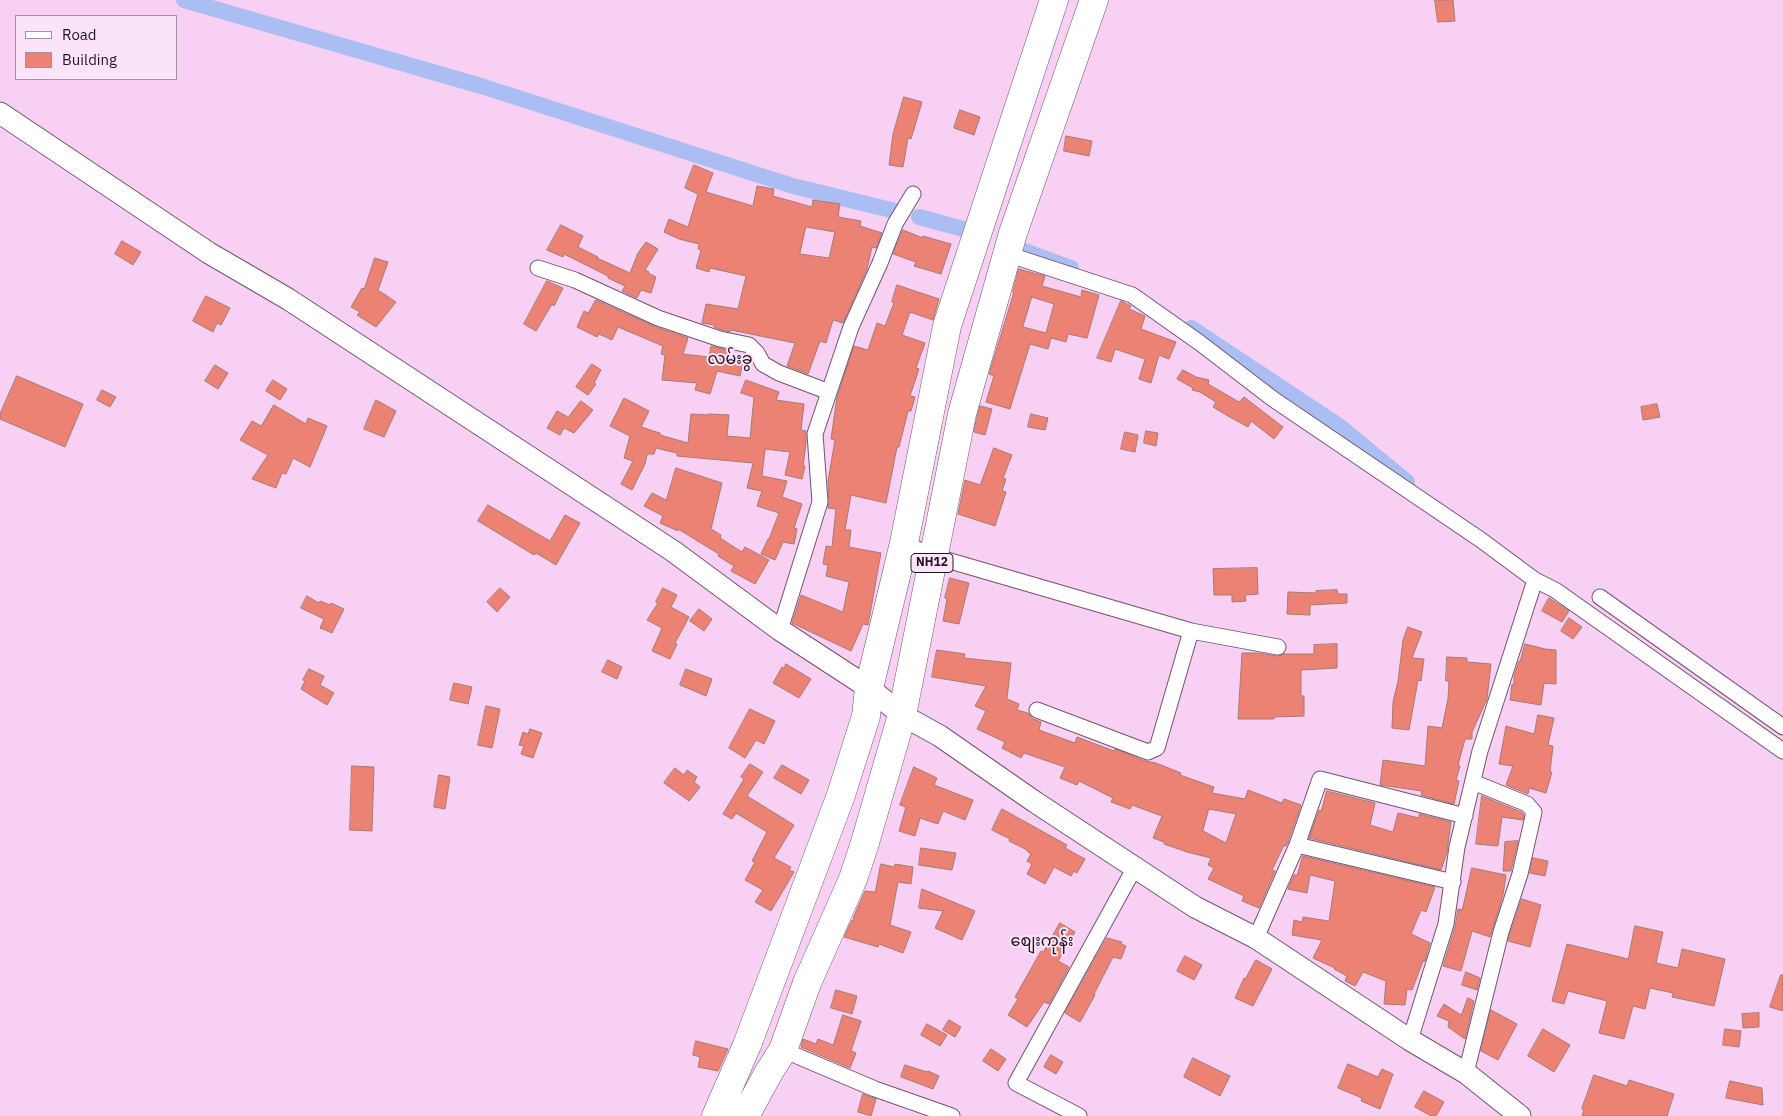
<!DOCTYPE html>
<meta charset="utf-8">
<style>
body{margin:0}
#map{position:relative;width:1783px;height:1116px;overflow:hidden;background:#f7d0f4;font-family:"IBM Plex Sans",sans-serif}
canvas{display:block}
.legend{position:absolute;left:15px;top:15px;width:162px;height:65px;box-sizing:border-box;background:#fbe3f9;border:1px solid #a491a3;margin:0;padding:6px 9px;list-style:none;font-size:15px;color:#221521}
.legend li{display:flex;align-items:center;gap:10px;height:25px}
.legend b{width:25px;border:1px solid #a491a3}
</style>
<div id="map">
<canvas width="1783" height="1116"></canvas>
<ul class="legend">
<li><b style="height:6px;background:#fff"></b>Road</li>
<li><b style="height:14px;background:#ec8273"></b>Building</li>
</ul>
</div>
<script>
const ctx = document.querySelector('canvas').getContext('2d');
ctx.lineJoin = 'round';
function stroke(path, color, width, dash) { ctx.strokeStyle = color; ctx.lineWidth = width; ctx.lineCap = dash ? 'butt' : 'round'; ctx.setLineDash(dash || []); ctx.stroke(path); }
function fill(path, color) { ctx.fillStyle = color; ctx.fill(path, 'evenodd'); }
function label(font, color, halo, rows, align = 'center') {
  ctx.font = font + ' "IBM Plex Sans","Noto Sans Myanmar",sans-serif'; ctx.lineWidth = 4; ctx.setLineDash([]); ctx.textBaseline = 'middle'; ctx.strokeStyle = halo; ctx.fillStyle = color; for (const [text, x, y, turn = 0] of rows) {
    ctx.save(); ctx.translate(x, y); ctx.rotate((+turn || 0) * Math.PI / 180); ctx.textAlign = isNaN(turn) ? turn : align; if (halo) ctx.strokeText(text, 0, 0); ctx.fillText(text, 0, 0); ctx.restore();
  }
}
stroke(new Path2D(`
 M184,0L481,86L793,186L895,211
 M919,217L967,230
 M1008,245L1071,268
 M1191,328L1339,426L1407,482`), '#aabef3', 16);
const building = new Path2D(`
 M1435,0H1453L1455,21L1438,22Z
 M904,97L922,102L911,139L908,138L903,167L889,165L893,134Z
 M960,110L980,117L974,135L954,128Z
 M1066,136L1092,141L1089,156L1064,151Z
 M694,165L713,173L706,192L753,206L757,186L774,189L773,196L812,207L813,200L840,204L838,217L861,221L860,226L882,233L876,248L872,247L867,269L843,323L833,320L826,343L820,341L808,374L787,366L795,343L731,330L730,332L722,330L714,327V325L702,323L706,304L738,309L746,276L710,268L709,272L696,268L701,250L698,249L699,244L679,239L664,232L669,219L688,227L698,194L685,188ZM806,227L835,232L829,258L800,254Z
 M561,225L583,236L578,247L598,257L597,258L630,273L638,253L646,242L658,249L645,270L649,272L648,273L656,277L651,293L641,290L637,298L622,291L625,286L608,278V276L564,254L563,257L547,250Z
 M903,230L923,238V236L951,244L941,274L914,266L916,262L893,254Z
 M122,241L141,252L133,265L115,254Z
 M375,258L388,262L378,290L396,302L376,327L357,315L360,312L351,307L362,288L364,289Z
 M1019,269L1045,276L1042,286L1081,297L1082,290L1099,295L1087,338L1068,334L1066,342L1051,338L1048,349L1030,344L1010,409L986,402L994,376L989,374L1014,292H1013ZM1032,297L1054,304L1046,333L1023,327Z
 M547,281L563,288L554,306L552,304L536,331L524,324Z
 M897,285L939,299L933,320L910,312L902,335L925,343L916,368L919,369L910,396L915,397L911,411H908L899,447H897L886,503L851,495L845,530H851L849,547L881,553L868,625L863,624L851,651L792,623L801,595L843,612L849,582L826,576L828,565L823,564L826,546L832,547L836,509L828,508L829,501L828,481L835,440L831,439L837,397L854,346L868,350L877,323L885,326L894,303L892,302Z
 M206,296L230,308L221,325L217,323L213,332L193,321Z
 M596,300L656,327L688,338L683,354L709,357L711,346L727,350L726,358L743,362L740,376L717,371L710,394L695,390L697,383L662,380L665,355L661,354L663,346L618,327L612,340L599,334L597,337L577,327L584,311L588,313Z
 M1121,301L1131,306L1129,309L1145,316L1141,329L1176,342L1169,359L1159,355L1151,383L1139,379L1145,359L1115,349L1111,362L1097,358Z
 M592,364L601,370L594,383L596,384L588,395L576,387Z
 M215,365L228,373L218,389L205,381Z
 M1183,370L1196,377L1209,380L1208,384L1239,402L1244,397L1283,427L1274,439L1251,421L1248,427L1228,416L1213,407L1216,402L1200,392L1192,390L1193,388L1177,379Z
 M17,376L83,404L65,447L0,419V414Z
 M273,380L287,389L280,400L266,391Z
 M746,380L779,392L776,400L804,404L801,430L806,431V443L803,466H805L802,479L785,475L790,452L765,449L762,476L787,481L782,497L802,504L794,528L797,529L794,544L783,542L775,560L761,554L768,539H769L779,513L757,506L762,491L747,488L753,463L677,456V453L656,448L654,454H647L645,464L632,490L621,484L633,461L624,458L630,436L610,426L624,398L649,411L641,427L660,433V435L688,443L691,414L708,415V414L729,415L727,436L750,438L754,397L741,393Z
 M102,390L116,397L110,407L97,400Z
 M376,400L396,411L384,437L364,429Z
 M581,401L593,410L574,433L564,428L560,435L547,428L557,411L568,417Z
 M1657,404L1660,417L1643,420L1641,407Z
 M274,405L306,424L308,418L327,426L310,467L293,458L286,474L282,473L276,488L252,479L268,455L240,440L252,421L261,426Z
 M980,406L992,409L985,435L974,432Z
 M1031,414L1048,418L1045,430L1028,427Z
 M1146,431L1158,433L1156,446L1144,443Z
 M1125,432L1138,435L1135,452L1121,449Z
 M994,448L1012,455L1003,478L1006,479L1002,491L1006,492L995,526L958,514L965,480L980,485Z
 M676,468L722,483L711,529L721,535L720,538L742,552L745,547L769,560L755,584L731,571L734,566L718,556L719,554L678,529V531L660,523L663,516L644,506L652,493L666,500Z
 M488,505L550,541L565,515L580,523L556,565L536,553L534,555L478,521Z
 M1257,568L1258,594L1245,595L1246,601L1232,602V595H1214L1213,569Z
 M950,578L969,583L959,624L943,621L947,599L945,598Z
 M500,588L510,597L497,612L487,602Z
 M663,588L677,595L671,607L689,617L675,643L677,644L670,659L652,651L662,628L647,620L658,603L656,602Z
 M1337,590L1338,594H1347V603L1310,605V615L1287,614L1288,592L1316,593V591Z
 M307,596L319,603L320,601L330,605L331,603L344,609L332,633L320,628L324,619L301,608Z
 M1549,598L1569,611L1562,622L1542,611Z
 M699,609L712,619L704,631L690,621Z
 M1569,618L1582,627L1573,639L1561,631Z
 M1408,627L1422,632L1412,658L1424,659L1421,681L1418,680L1409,730L1392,728L1393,702L1398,681L1403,640Z
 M1337,644V668L1301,670V696H1304V716L1274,717V719H1238L1242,653H1258L1277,656L1284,654H1314V645Z
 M1525,644L1545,649L1556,650V684L1544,683L1541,705L1510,700L1512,684L1514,685V676L1519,661H1520Z
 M937,650L965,654L964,658L1011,663L1007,699L1019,704L1017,710L1028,713L1033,719L1041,722L1039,730L1075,743L1077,737L1114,751L1115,749L1145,761L1156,763L1181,773L1180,775L1214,787L1212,793L1245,799L1248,790L1282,803L1284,799L1301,805L1288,842L1286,846L1284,845L1272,870L1275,871L1259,908L1242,901L1244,896L1208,879L1214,868L1208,865L1211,858L1187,852L1164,844V842L1153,838L1162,816L1132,805L1130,809L1111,802L1113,798L1079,781L1077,785L1060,778L1065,767L1024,753L1021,758L1002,748L1005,742L977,729L986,711L975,706L986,686L932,677ZM1209,809L1236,814L1226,843L1203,831Z
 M1447,657L1467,658V662L1491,664L1487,699L1472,732V739H1465L1458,765L1460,766L1456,780L1459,781L1454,804L1421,795L1422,791L1380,785L1383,760L1425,766L1428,726L1442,728L1448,699L1449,681H1446Z
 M608,660L622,667L617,679L602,672Z
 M786,664L811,679L799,698L773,683L782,667L784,668Z
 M309,669L324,676L320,685L334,693L327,705L301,689L305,681L303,680Z
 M686,669L712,679L706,696L680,685Z
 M454,683L472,687L468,704L450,700Z
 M486,706L500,709L492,748L478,745Z
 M750,709L775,721L764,744L756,740L745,758L729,748Z
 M1538,715L1554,718L1548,745L1553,746L1550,772H1552L1546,793L1529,788L1528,794L1506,785L1513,766L1499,764L1506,726L1534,734Z
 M530,729L542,733L533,758L521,754L524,746L519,745L523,732L528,734Z
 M750,764L763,772L747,796L794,825L774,858L791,867L789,870L794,872L771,911L755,902L763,890L745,880L755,862L752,861L767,832L736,813L732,819L723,814L744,779L741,777Z
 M782,765L809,780L801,794L774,778Z
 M352,766L374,767L372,831L350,830Z
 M914,767L937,778L934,785L973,800L965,820L943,811L938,824L920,818L915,836L899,831L906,807L900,805Z
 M675,768L684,775L687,770L697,777L694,782L700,787L689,801L664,783Z
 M439,775L450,777L445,809L434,807Z
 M1327,791L1375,803L1370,825L1393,832L1398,813L1419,818V814L1451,822L1447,852L1441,870L1309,838L1319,810L1321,811Z
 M1482,796L1521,812L1524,815L1523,820L1502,817L1498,846L1476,844Z
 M1002,809L1067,845L1065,848L1085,859L1077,873L1074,871L1071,876L1054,867L1045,884L1027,874L1032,864L1027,861L1031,854L1027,851V850L1009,841L1010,839L992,830Z
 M1518,841L1511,871H1503L1505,842Z
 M921,848L956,853L952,870L919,865Z
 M1303,856L1435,887L1426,912L1421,910L1411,934L1430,943L1425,961H1423L1412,990L1407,989L1405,1005L1384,1004L1386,981L1363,972L1355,986L1345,981L1347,976L1334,969L1335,968L1313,958L1322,940L1292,935L1294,920L1302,922L1303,917L1329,921L1335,881L1310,875L1307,893L1288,889L1294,875H1297Z
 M1533,858L1548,861L1545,876L1530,873Z
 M881,864L894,867L895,864L913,867L911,884L898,882L890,925L911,932L903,953L879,944L878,947L844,937L852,920L853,921L854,916L865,891L875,892Z
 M1472,868L1506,875L1503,895L1490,937L1472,931L1461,971L1443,966L1455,927L1458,909L1462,910Z
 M922,889L975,911L962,940L935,928L943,911L919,908Z
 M1522,899L1541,905L1530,947L1508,941Z
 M1060,923L1075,932L1058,961L1069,967L1049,1004L1044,1002L1027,1027L1008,1015L1018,999L1015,997L1041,951L1043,952Z
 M1635,926L1663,932L1656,963L1678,968L1682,949L1725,959L1714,1006L1672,997L1673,993L1650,988L1645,1009L1633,1006L1624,1039L1599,1033L1607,1001L1568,991L1564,1004L1552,1001L1567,944L1628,959Z
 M1107,938L1122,942L1121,944L1126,946L1121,959L1113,957L1094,994L1095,995L1080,1022L1065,1013Z
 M1185,956L1202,965L1194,980L1177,971Z
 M1256,960L1272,969L1253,1006L1235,998L1244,978L1245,979Z
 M1466,972L1480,978L1477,990L1462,985Z
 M1781,975H1783V1011L1770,1007Z
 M836,990L857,996L852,1014L831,1008Z
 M1468,998L1474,1001L1465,1039L1448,1027L1449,1021L1437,1016L1444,1004L1461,1015Z
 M1491,1010L1517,1024L1498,1060L1481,1051Z
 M1759,1013V1027L1743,1028L1742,1014Z
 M843,1015L861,1021L851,1051L856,1053L850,1068L801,1047L803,1039L816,1044L818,1039L833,1045Z
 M949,1020L961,1027L955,1037L943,1030Z
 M927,1024L947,1035L940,1046L921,1035Z
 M1543,1029L1570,1045L1554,1072L1528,1056Z
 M1725,1029L1741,1031L1739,1047L1723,1045Z
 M696,1041L728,1049L718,1071L698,1067L700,1057L693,1055Z
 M991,1049L1006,1059L998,1071L983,1061Z
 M1051,1055L1063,1062L1056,1074L1044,1067Z
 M1193,1058L1230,1076L1220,1096L1184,1077Z
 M1348,1064L1378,1077L1382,1069L1393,1074L1380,1109L1361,1101L1362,1098L1338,1088Z
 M905,1065L927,1072L928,1071L939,1076L933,1089L901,1077Z
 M1594,1075L1627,1086L1629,1080L1674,1094L1667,1116H1582L1584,1110L1582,1109Z
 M1730,1081L1762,1088L1763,1105L1726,1098Z
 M1424,1091L1444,1102L1436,1116H1431L1415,1107Z
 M863,1094L876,1099L871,1116L858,1112Z`);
fill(building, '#ec8273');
stroke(building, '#ab7971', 1);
const street = new Path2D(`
 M1006,261L1013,256L1132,295L1200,343L1273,399L1481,540L1535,580L1555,590L1783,751
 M538,268L575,280L658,318L720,339L749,345L757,353L763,364L779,373L829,392
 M904,543L933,556L1191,631L1278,647
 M1600,597L1783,727
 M780,630L820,502L815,434L851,327L880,263L895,224L913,194
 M1037,710L1148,752L1157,748L1191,631
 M1297,845L1453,882
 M1256,938L1297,845L1320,779L1465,816
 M1410,1040L1446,924L1457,847L1480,751L1535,580
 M783,1050L875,1089L952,1116
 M1466,1073L1501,932L1520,874L1534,812L1527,804L1473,782
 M1079,1116L1016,1083L1135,867`);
const secondary = new Path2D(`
 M0,113L209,253L288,299L673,551L780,630L869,688L902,715L940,736L1035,802L1195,907L1256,938L1410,1040L1466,1073L1520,1116`);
const highway = new Path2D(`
 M716,1116L747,1045L841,795L866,716L869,688L904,543L947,326L1054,0
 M745,1116L769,1072L783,1050L807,983L853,879L864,846L902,715L962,414L1013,233L1094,0`);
stroke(street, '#745372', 17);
stroke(secondary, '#745372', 23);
stroke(highway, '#745372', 29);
stroke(street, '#fff', 15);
stroke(secondary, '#fff', 21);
stroke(highway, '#fff', 28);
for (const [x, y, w] of [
 [932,563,42]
]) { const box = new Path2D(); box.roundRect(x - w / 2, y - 9.5, w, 19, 4); ctx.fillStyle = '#fbe3f9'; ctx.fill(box); stroke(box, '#221521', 1); }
label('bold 12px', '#221521', null, [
 ["NH12",932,563]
]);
label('16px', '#221521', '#fbe3f9', [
 ["လမ်းခွ",730,359],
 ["စျေးကုန်း",1042,941]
]);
</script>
